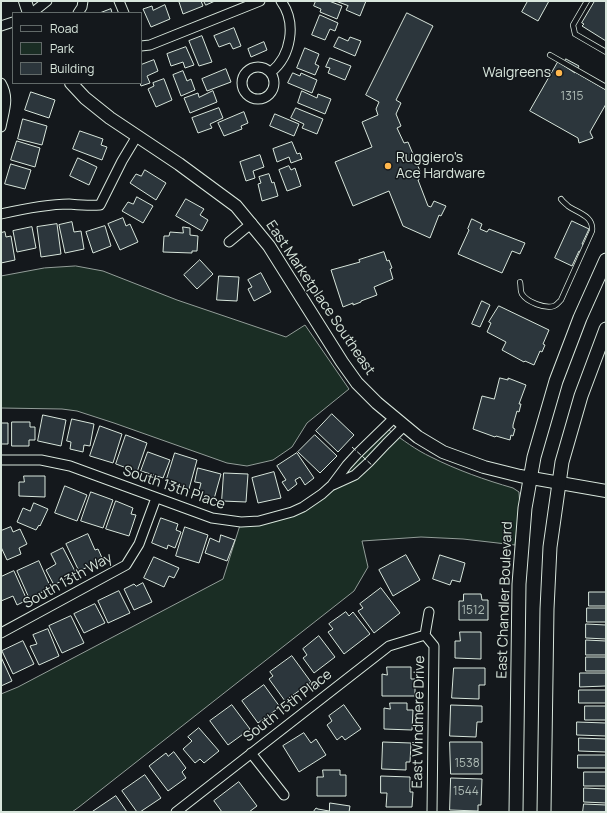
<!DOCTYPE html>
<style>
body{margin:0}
#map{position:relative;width:607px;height:813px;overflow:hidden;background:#14181c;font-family:Manrope,sans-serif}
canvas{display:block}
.frame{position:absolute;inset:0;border:2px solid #d8e6dc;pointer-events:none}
.legend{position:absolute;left:12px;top:12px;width:130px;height:72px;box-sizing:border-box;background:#14181c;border:1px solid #626a69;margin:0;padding:5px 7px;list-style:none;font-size:12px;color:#d8e6dc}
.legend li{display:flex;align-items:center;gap:8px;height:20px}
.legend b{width:20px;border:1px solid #626a69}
</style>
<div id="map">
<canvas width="607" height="813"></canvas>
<div class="frame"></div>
<ul class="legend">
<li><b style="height:5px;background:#14181c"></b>Road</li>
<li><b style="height:11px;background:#1a2d24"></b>Park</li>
<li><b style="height:11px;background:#2c363c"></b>Building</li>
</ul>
</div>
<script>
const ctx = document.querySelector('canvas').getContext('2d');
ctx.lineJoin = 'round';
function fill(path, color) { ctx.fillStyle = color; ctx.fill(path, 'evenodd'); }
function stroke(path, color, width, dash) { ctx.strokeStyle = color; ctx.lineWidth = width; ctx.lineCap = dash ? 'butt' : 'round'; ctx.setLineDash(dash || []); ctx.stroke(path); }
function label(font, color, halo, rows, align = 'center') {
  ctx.font = font + ' Manrope,sans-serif'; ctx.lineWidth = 3; ctx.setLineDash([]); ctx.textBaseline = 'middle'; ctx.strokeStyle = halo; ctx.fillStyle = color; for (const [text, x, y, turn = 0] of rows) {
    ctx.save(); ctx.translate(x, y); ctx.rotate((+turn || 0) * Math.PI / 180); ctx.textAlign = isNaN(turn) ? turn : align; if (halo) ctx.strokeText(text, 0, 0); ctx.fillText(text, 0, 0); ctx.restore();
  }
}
const green = new Path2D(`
 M76,266L103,271L177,300L286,337L305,325L349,389L307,423L292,447L273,460L247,466L227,463L114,423L77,411L62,409L1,408V276L44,268Z
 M389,430C403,440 416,450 431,457C457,470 485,480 513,488L519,492L520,508L515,545L463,539L421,537L362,541L368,567L354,591L79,807L72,812H1V694L18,687L223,579L241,522L279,516L332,485Z`);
fill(green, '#1a2d24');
stroke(green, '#939e99', 1);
const building = new Path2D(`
 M182,1H201L203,6L183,14L179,2Z
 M204,1H215L206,5Z
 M316,1H329L342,6L337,19L320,12L321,9L314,6Z
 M336,1H366L360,16L346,10L348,6Z
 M528,1H549L538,21L522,12Z
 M595,1H606V41L582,26L584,24L582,23Z
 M165,5L170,19L151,27L143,9L152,6L153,10Z
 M111,9L112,13H100Z
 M407,13L433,26L396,100L401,103L396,114L401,126L397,128L404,143L408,142L420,171L416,173L419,180H418L428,206L431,207L434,201L446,206L441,216L439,215L430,238L403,226L389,191L353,206L335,162L372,147L362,122L378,115L376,109L379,102L366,95Z
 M320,15L338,23L335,31L330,29L325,40L312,35Z
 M234,28L241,46L233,49L230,43L219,47L214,36Z
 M202,36L212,62L199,66L189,41Z
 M339,37L348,41L350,37L361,41L355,56L334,47Z
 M264,42L267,50L251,57L248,49Z
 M186,47L194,65L185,68L183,62L171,66L167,54Z
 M305,48L319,54L315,64L319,66L315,75L297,68Z
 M330,58L351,66L345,80L328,73L330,68L326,67Z
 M566,59L579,66L575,73L563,65Z
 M154,60L158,71L147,76L150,83L141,86L140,83H141V65Z
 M558,62L606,90V104L590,132L593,138L579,143L578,138L530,111Z
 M226,69L231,82L207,91L202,79Z
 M183,71L187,81L191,79L195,90L181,96L173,75Z
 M293,73L300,76L301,73L317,80L312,93L288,83Z
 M164,79L172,100L156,107L148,89L154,86L153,83Z
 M213,91L217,102L190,113L184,98L198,93L199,97Z
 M302,91L317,98L318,94L331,99L325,114L298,103Z
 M31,92L55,100L49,118L25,110Z
 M219,108L223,118L210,124L212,128L198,133L192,118Z
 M296,108L323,119L317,134L302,128L304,124L291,118Z
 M244,112L248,123L241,126L242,129L224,136L218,123Z
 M275,114L299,124L294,136L270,126Z
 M23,119L47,126L42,145L18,139Z
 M80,131L103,139L101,145L107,147L102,160L73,149Z
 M17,141L40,148L35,167L11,160Z
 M292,142L297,154L300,153L302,159L291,163L289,157L277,162L273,149Z
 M260,155L264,167L253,171L255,178L246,181L240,162Z
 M78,158L97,167L89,185L70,176Z
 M11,164L31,170L25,189L5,184Z
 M289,166L291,170L295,168L301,186L287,191L279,170Z
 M145,170L166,183L156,200L130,183L136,174L141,176Z
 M269,174L272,183L274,182L278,196L262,201L258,184L261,183L259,177Z
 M137,197L153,206L143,223L122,211L128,202L133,204Z
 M186,199L204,209L200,215L208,220L202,231L176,216Z
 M123,218L126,226L130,224L138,242L120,250L108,224Z
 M472,219L482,224L480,229L487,232L489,229L525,243L520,254L512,251L502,273L458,254L469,230L468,229Z
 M572,221L589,229L582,244L584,245L581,252L579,251L572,266L555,258Z
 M72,222L74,232L81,231L84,249L65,253L59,225Z
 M57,224L61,254L41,257L37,227Z
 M105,226L111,246L93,253L86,232Z
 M32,227L36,248L17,252L13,231Z
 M183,227L190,228V235L198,236L197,251H192V253L163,252L164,236H169L170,232L183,233Z
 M5,232L6,237L11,236L15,260L1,263V233Z
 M384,252L387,261L389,260L392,268L390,269L393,279L374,287L377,295L361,301V302L353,305V303L343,307L331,270L360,262L359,260Z
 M200,260L213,274L197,289L184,275Z
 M261,273L271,292L254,301L248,289L252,287L248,280Z
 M219,276L239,277L237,301L217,300Z
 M482,301L490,305L480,327L472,324Z
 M499,306L549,330L543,344L545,345L542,352L540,351L534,365L525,361L524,362L502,350L506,342L487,332L491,323L489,322Z
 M500,378L508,380V378L526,385L519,404H521L519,412L517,411L513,425V428L515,429L513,436L511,435L510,440L496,436L495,437L473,429L482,396L494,399Z
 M332,414L354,435L338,452L316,431Z
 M43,415L66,420L61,446L38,441Z
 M72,419L94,424L90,446L84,445L83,452L70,449L71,442L67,441Z
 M12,422H30V427H35V440H29V446H12Z
 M1,423H8V444H1Z
 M100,426L122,434L113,463L90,456Z
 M126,435L147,443L137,472L116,464Z
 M315,435L337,456L320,473L298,452Z
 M148,452L170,460L163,478L141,471Z
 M175,453L197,460L189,489L166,482Z
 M297,453L314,478L305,485L300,477L295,480L297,484L288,491L282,482L286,480L277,466Z
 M198,468L221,474L214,499L198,494L201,483L195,482Z
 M274,472L281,498L258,503L252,478Z
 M224,473L248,474L246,502L222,501Z
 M24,476H45V497L19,496V482H24Z
 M65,486L87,495L77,521L55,513Z
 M91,492L113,500L103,528L81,521Z
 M116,501L133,508L131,514L136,515L129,536L106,529Z
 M34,503L48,509L40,526L39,525L36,530L17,522L23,508L30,511Z
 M161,518L178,524L176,530L181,532L175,548L168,545L167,549L152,543Z
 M11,527L13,532L20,529L27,544L19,548L21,554L7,560L1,547V531Z
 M185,527L208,535L199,563L176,556Z
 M88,534L95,550L98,549L103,560L79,571L66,544Z
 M221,535L235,540L227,561L205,553L210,538L219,542Z
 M63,548L76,573L54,585L46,570L56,564L51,554Z
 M406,555L420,580L393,596L379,570Z
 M440,555L465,563L460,582L452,580L450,585L433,579Z
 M154,557L179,568L174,578L169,576L164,587L144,578Z
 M39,561L51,588L29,598L17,571Z
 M14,571L27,600L17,605L13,596L1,601V577Z
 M143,583L152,602L134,610L124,589L134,584L136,586Z
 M381,588L400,613L374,633L358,611L363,608L360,604Z
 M119,591L130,613L108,623L98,601Z
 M589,592H606V606H589Z
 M464,594H481L482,600H488V620H459V601H463Z
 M95,604L105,623L84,633L74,614Z
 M587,608H606V622H587Z
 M346,612L349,616L353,612L370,634L344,654L328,632L333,629L329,624Z
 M71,616L84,643L62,653L49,626Z
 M586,624L606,625V639L586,638Z
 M48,629L59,656L39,665L30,646L37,644L33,635Z
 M460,632H481V659L455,658V641H460Z
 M319,636L335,657L314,673L303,658L307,655L303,649Z
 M586,640L606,641V655H586Z
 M23,641L34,664L13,674L2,651Z
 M292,656L311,682L285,701L269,679L273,676L270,672Z
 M1,657L12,681L1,686Z
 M586,657H606V671H586Z
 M387,667H411V679H415V696H382V674L387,675Z
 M454,668H485V685H479V699L452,698Z
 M580,673H606V686L580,687Z
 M264,685L280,707L258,723L242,701Z
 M579,690H606V703H579Z
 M390,703H407V710H413L412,730L384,729V708L390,709Z
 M232,705L250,729L228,745L210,721Z
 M344,705L361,729L345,740L342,736L337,740L327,725L332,721L329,716Z
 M451,705L482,706V722H477L476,737L450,736Z
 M585,706H606V720H585Z
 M577,722L606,723V736L577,735Z
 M199,728L219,751L204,763L200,759L195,763L183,749L192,741L188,737Z
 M304,733L311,743L316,739L326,755L299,772L283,746Z
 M579,738L606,739V752L579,751Z
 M383,742L411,743L410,762H406V770L382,769Z
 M450,742H482V774H451Z
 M174,752L186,768L182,772L186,778L168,791L149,766L166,753L168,756Z
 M578,755H606V768H578Z
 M323,770H340V775H346V796H317V777H323Z
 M584,772H606V786H584Z
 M145,775L161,798L140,812H137L122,791Z
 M381,776L410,777V792H413L412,807H386L387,793H381Z
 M451,778L482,779L481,805H478V811L450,810Z
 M239,782L257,806L249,812H222L214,801Z
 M584,788L606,789V803L584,802Z
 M116,796L127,812H92Z
 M330,803L350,806L349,812H313L316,808L318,809L329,811Z
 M584,804L606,805V812H583Z`);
fill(building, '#2c363c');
stroke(building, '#d8e6dc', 1);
const service = new Path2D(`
 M587,1L573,25L575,34L606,52
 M550,55L606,87
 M520,282C521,285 520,291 522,294C527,302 545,309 554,306C557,305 559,302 561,300L592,231C594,216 578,213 568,206C566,204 563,202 561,199`);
const minor = new Path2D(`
 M119,1L124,13
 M32,13L47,1
 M78,13L82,7L83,1
 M1,26L13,22
 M141,46L150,45L260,1
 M242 83a16 16 0 1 1 32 0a16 16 0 1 1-32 0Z
 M271,72C291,56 297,23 281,1
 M1,83C10,98 4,111 1,127
 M1,214C23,209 46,204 69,204C80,205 89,206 100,205L122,161L137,136
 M229,242L252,223
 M1,460H41L70,466L212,518L241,522L259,521L292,512L303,507L322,494L332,485L347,465L358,453L394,418
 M333,485L355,475L369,462L386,444L404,426
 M1,633L126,565L139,544L156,498
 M425,635L434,646L432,812
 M425,635L429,612
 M251,753L284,795
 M176,812L389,646L425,635`);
const tertiary = new Path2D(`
 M25,1L29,13
 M71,83L85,98L110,118L179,164L236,206L269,246L342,362L357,383L377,403L418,437L443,452L484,467L520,476L606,491`);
const secondary = new Path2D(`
 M516,812L519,584L525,508L534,457L556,381L580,318L606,260
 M544,812L547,609L550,547L562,462L581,396L606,329`);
stroke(service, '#d8e6dc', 6);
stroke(minor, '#d8e6dc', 11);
stroke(tertiary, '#d8e6dc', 14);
stroke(secondary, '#d8e6dc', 15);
stroke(service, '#14181c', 4.5);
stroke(minor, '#14181c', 9);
stroke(tertiary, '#14181c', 12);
stroke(secondary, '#14181c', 13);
stroke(new Path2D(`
 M352,447L373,466`), '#d8e6dc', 1, [5, 2]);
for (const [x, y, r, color] of [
 [559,73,4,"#ffb74d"],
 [388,166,4,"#ffb74d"]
]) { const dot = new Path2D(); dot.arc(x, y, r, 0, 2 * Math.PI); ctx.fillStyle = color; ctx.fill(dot); stroke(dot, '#14181c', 1.5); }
label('12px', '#adbab4', null, [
 ["1315",572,97],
 ["1512",473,611],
 ["1538",467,764],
 ["1544",466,792]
]);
label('14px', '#d8e6dc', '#14181c', [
 ["Walgreens",551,73],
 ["Ruggiero's",396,158,"left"],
 ["Ace Hardware",396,174,"left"]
], 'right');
label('14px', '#d8e6dc', '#14181c', [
 ["East Marketplace Southeast",320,298,56],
 ["South 13th Place",174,488,19],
 ["South 13th Way",68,581,-29],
 ["East Chandler Boulevard",505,600,-88],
 ["South 15th Place",288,706,-38],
 ["East Windmere Drive",419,722,-89]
]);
</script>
